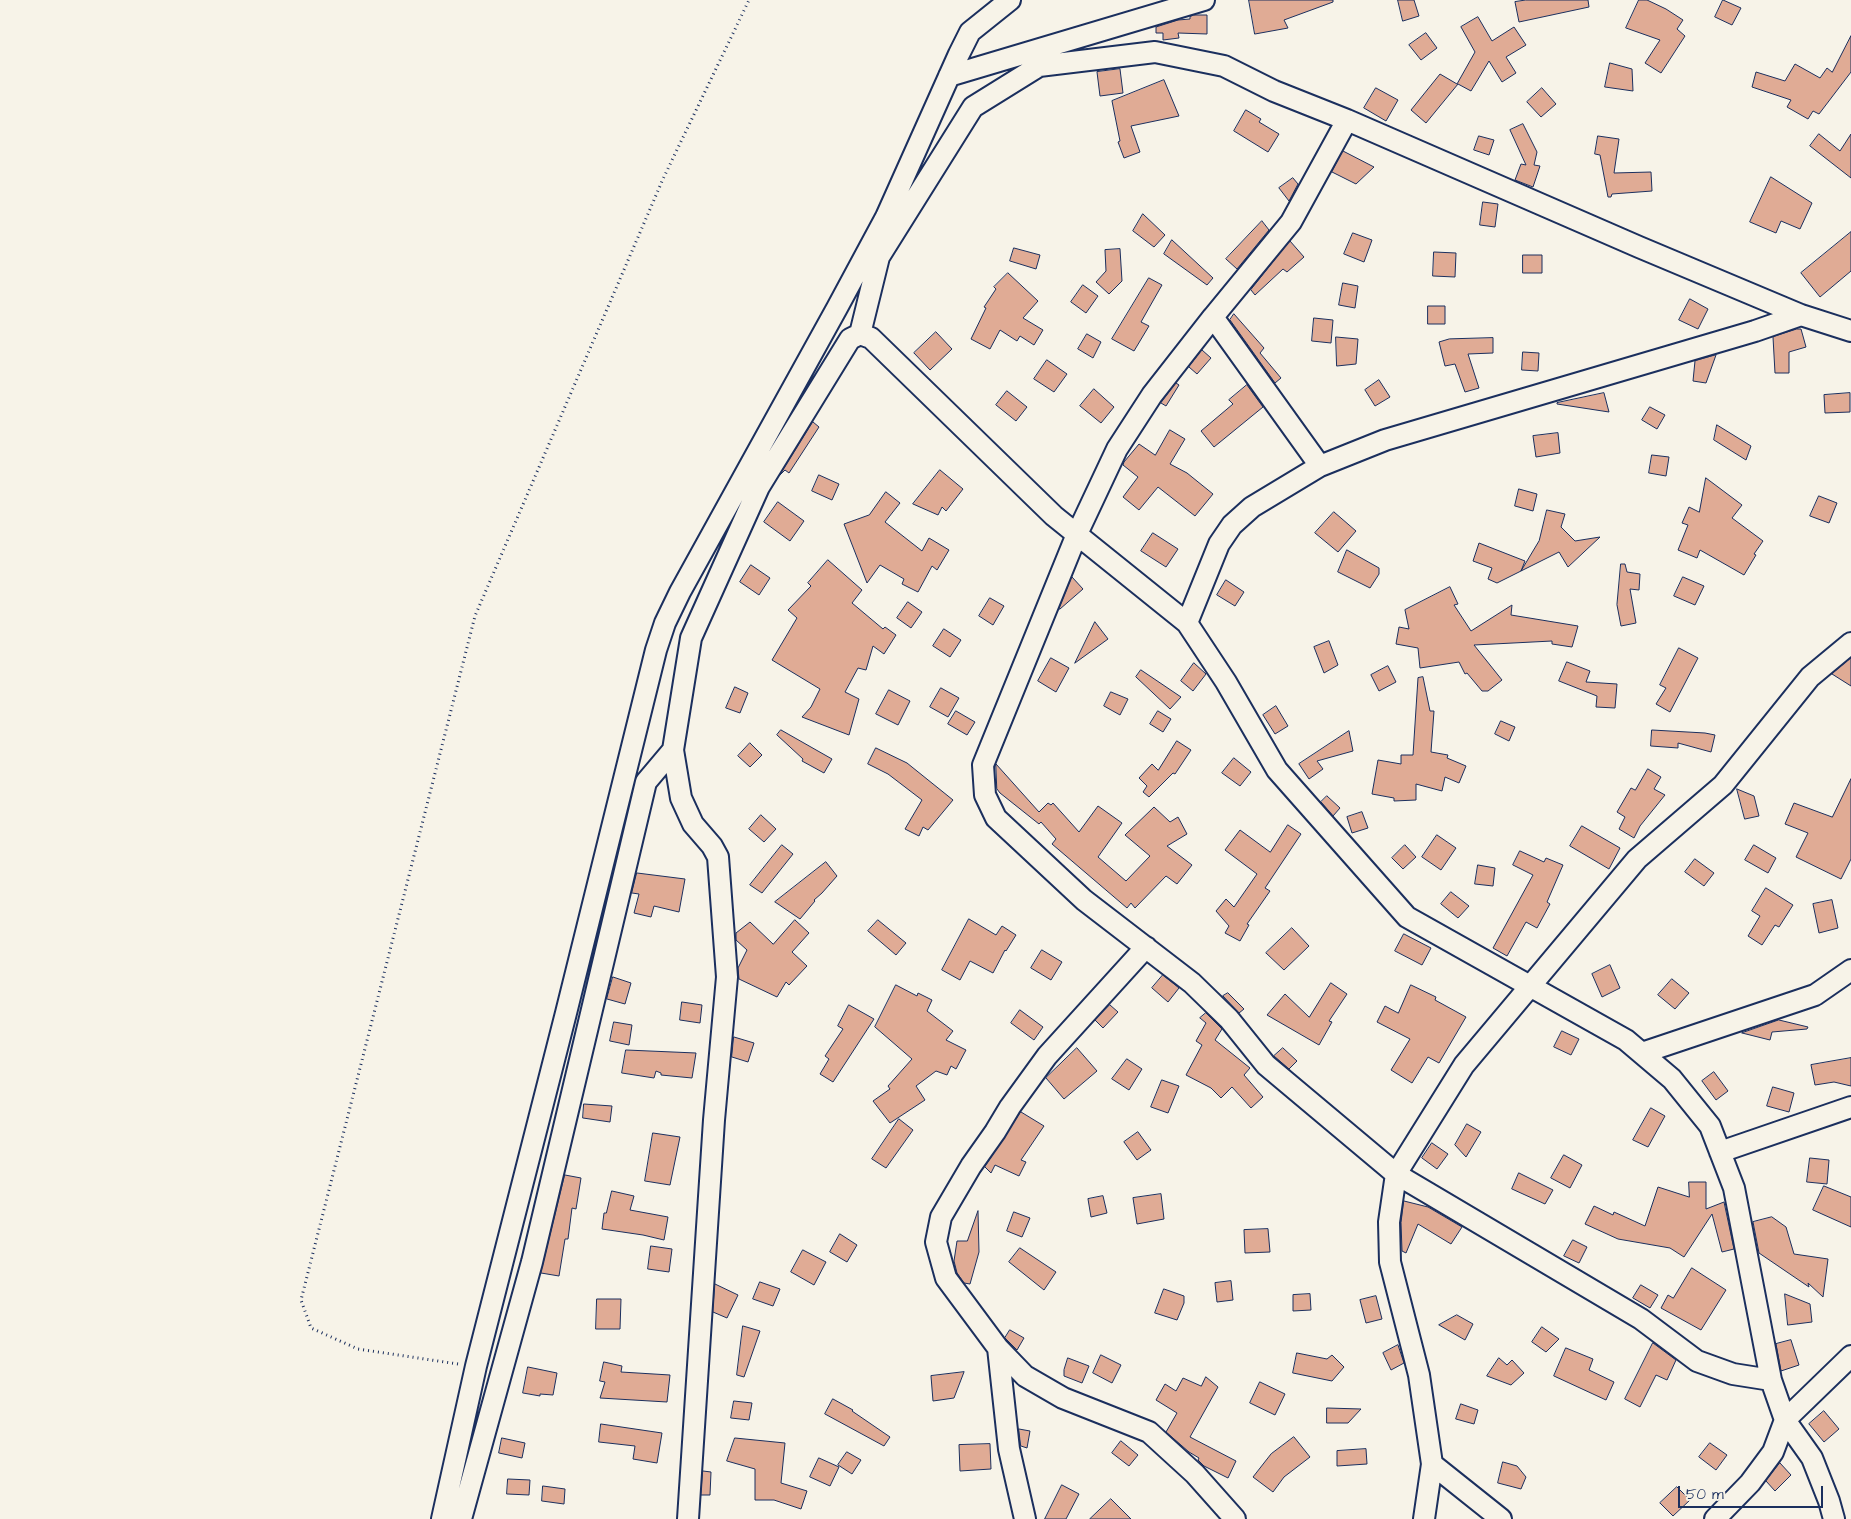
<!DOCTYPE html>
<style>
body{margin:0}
#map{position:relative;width:1851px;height:1519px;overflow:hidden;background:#f7f3e8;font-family:"Architects Daughter",sans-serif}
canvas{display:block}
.scale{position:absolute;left:1678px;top:1486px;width:145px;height:22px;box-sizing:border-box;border:2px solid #1b2f5e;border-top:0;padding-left:6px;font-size:15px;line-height:18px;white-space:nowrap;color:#1b2f5e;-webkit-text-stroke:4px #f7f3e8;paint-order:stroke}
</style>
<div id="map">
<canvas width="1851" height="1519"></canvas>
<div class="scale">50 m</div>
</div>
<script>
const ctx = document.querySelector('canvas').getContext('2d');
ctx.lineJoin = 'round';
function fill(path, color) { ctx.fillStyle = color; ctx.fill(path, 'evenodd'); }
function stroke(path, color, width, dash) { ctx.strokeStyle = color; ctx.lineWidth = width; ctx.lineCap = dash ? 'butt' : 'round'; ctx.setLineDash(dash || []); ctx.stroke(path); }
const building = new Path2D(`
 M1249,0H1333V2L1284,20L1288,28L1255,34Z
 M1398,0H1414L1419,16L1403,21Z
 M1526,0H1588L1589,7L1519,22L1515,2Z
 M1639,0H1647L1666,9L1683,20L1677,29L1685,36L1661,73L1645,63L1660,40L1626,28Z
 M1723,0L1741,8L1732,25L1715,17Z
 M1194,15H1207V34L1178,33L1179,38L1163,40V33H1156V27L1178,20L1190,19V17Z
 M1478,17L1492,41L1514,27L1526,45L1506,57L1516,73L1502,82L1489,61L1471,91L1458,84L1426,123L1411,110L1440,74L1457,84L1475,52L1461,27Z
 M1426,33L1437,48L1421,60L1409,45Z
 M1851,36V72L1819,114L1813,111L1808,119L1787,107L1791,100L1752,87L1756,72L1785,81L1795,64L1820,78L1827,68L1832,72Z
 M1610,63L1632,69L1633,91L1605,87Z
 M1120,69L1123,93L1100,96L1097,72Z
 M1164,80L1179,116L1131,126L1140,152L1124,158L1118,142L1120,141L1112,101Z
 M1376,88L1398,100L1386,121L1364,108Z
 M1542,88L1556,104L1541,117L1527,102Z
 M1246,110L1261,119L1259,122L1279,134L1268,152L1234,131Z
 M1523,124L1537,152L1534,165L1540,166L1533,187L1515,180L1521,164L1526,165L1510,130Z
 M1819,134L1840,151L1851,134V178L1810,146Z
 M1479,136L1494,140L1489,155L1474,150Z
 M1598,136L1619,139L1614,173L1651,172L1652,191L1612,194L1611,197H1608L1600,155L1595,154Z
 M1343,151L1374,167L1356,184L1332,172Z
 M1771,177L1812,203L1800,229L1781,221L1776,233L1750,222Z
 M1293,178L1298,184L1289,201L1279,188Z
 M1483,202L1498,204L1495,227L1480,225Z
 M1143,214L1165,235L1154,247L1133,231Z
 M1262,221L1269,230L1237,269L1226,259Z
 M1851,232V271L1820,297L1801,273Z
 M1353,233L1372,240L1364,262L1344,254Z
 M1172,240L1213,278L1207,285L1164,254Z
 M1290,241L1304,257L1287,272L1283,269L1255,295L1251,290Z
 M1014,248L1040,255L1036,269L1010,261Z
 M1120,249L1122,281L1109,294L1096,282L1106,271L1105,250Z
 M1434,252L1456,253L1455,277L1433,276Z
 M1523,255H1542V273H1523Z
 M1008,273L1038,301L1023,318L1043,330L1034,345L1020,336L1017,341L1000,330L990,349L971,339L986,308L984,307L996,289L994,287Z
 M1149,278L1162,285L1141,322L1149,326L1134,351L1112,339Z
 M1343,283L1358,286L1355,308L1339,305Z
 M1083,285L1098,296L1086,313L1071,302Z
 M1690,299L1708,309L1698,329L1679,320Z
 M1428,306H1445V324H1428Z
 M1234,314L1264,348L1260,353L1281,378L1275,383L1230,320Z
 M1314,318L1333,320L1331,343L1312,341Z
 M1797,329H1801L1806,347L1789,352V373H1775L1773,337Z
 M936,332L952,349L930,370L914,353Z
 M1087,334L1101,342L1093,358L1078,349Z
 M1336,337L1358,339L1356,364L1337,366Z
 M1493,338V353L1468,354L1479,388L1465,392L1455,364L1445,366L1439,342L1449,339Z
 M1202,350L1211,358L1197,374L1189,367Z
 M1523,352L1539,353L1538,371L1522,370Z
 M1716,355L1706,383L1693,381L1695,361Z
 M1047,360L1067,374L1054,392L1034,379Z
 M1379,380L1390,397L1375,406L1365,390Z
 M1176,383L1179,385L1166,406L1161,403Z
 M1247,385L1263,407L1214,447L1201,431L1233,404L1229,400Z
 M1094,389L1114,407L1101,423L1080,406Z
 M1007,391L1027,407L1016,421L996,405Z
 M1604,393L1609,412L1557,404V403Z
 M1850,393V412L1825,413L1824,395Z
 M1650,407L1665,415L1657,429L1642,420Z
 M813,422L819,427L789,473L785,470L779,476Z
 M1717,425L1751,446L1746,460L1714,440Z
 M1170,430L1185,439L1170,464L1187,473L1213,494L1195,516L1158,487L1139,510L1123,497L1138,477L1123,465L1124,462L1139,444L1155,455Z
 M1558,433L1560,453L1536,457L1533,436Z
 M1652,455L1669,457L1666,476L1649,473Z
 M940,470L963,489L946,511L942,507L938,515L913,504Z
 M819,475L839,484L832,500L812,491Z
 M1706,478L1742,505L1732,518L1763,541L1754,554L1756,555L1744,575L1700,550L1697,558L1678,550L1688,525L1682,523L1689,507L1699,512Z
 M1519,489L1537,494L1533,511L1515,506Z
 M886,492L900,503L885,522L922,551L929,538L949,550L937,570L932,566L918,592L902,584L904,579L880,565L867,583L844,524L869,515Z
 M1819,496L1837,503L1829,523L1810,516Z
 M778,502L804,521L790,541L764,522Z
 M1547,510L1565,514L1561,527L1575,541L1600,537L1568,567L1559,552L1497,583L1488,579L1492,568L1473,561L1479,543L1525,561L1521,571L1539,541Z
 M1334,512L1356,531L1338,552L1315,533Z
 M1153,533L1178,549L1166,567L1141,551Z
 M1347,550L1379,568V574L1370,588L1338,572Z
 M828,560L862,590L852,603L883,629L885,627L896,635L884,654L873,646L866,670L858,668L845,692L859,699L849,735L802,717L811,707L820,689L772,660L797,618L788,610L811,586L808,583Z
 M1621,564H1625L1627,572L1640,574L1639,590L1630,589L1636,623L1621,626L1617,605Z
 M751,565L770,578L759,595L740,582Z
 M1072,577L1083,589L1060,609H1059Z
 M1683,577L1704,586L1695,605L1674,596Z
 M1226,580L1244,592L1235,606L1217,595Z
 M1450,587L1458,604L1454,605L1471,631L1512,605L1511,615L1578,626L1572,647L1552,644V641L1474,645L1502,680L1488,691H1482L1467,673L1465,674L1459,662L1420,668L1418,648L1396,644L1399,627L1409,629L1405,610Z
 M990,598L1004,606L993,625L979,616Z
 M908,602L922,612L911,628L897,618Z
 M1095,622L1108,639L1075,663Z
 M944,629L961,640L950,657L933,646Z
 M1329,641L1338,665L1324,673L1314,647Z
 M1679,648L1698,658L1670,712L1656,704L1666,688L1660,685Z
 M1051,658L1069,668L1056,692L1038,681Z
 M1851,658V686L1832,674Z
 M1567,662L1590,671L1586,682L1617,684L1615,708L1596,707L1597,696L1559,681Z
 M1194,663L1206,674L1193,691L1181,681Z
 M1388,666L1396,682L1379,691L1371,675Z
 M1141,670L1181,697L1170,709L1136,677Z
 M1423,677L1430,711H1434L1431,752L1448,755L1447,758L1466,766L1459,783L1445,777L1442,791L1416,784V800L1394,801V798L1372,794L1378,760L1401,764V755H1413L1418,678Z
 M735,687L748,693L740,713L726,708Z
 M941,688L959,698L948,717L930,707Z
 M889,690L910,701L898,725L876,714Z
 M1111,692L1128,699L1120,715L1104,706Z
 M1276,706L1288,726L1275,734L1263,715Z
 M956,711L975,722L967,735L948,724Z
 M1158,711L1171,719L1163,732L1150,724Z
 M1501,721L1515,727L1509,741L1495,734Z
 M781,730L832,759L824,773L802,761L803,759L777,735Z
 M1652,730L1705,733L1715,735L1711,752L1678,743V748L1651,746Z
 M1349,731L1353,751L1317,761L1323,769L1309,779L1299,764Z
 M1177,741L1191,750L1175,774L1173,773L1149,797L1143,792L1147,786L1139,778L1152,764L1158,770Z
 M750,743L762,755L750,767L738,756Z
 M876,748L907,763L953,800L928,830L923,827L919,836L905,829L922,800L888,774L868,764Z
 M1234,758L1251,772L1240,786L1222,773Z
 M996,764L1039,812L1048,803L1051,805L1053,803L1079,832L1098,806L1122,823L1098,857L1126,881L1150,856L1125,835L1154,807L1170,822L1178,817L1187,834L1167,846L1192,865L1177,884L1166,876L1135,908L1131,903L1127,908L1052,844L1056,839L1041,822L1039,824L1000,793L997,789Z
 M1648,769L1661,777L1654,789L1665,795L1640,826L1634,838L1619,829L1625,817L1617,812L1631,788L1635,790Z
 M1851,779V859L1841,879L1796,857L1808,833L1785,824L1794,803L1832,817Z
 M1737,789L1754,796L1759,816L1745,819Z
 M1327,796L1340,808L1333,816L1321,802Z
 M1362,812L1368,828L1352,833L1347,817Z
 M761,815L776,829L764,842L749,829Z
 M1288,825L1301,834L1265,888L1270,891L1247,924L1249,925L1240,941L1225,933L1229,926L1216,911L1226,899L1234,907L1257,874L1225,850L1240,830L1270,852Z
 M1582,826L1620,848L1609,869L1570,846Z
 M1437,835L1456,848L1441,870L1422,857Z
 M782,845L793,854L762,893L750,885Z
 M1405,845L1416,857L1403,869L1392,858Z
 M1754,845L1776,858L1768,873L1745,860Z
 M1520,851L1544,862L1546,858L1563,865L1547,902L1550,904L1537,928L1526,922L1507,956L1493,948L1533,875L1513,865Z
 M1695,859L1714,873L1704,886L1685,872Z
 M826,862L837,876L822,893L814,900L815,901L800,919L775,902Z
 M1478,865L1495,868L1493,886L1475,884Z
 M637,873L685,879L679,912L654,906L651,917L634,913L639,894L632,893Z
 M1766,888L1793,905L1779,927L1775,925L1762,945L1748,936L1760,916L1752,911Z
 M1451,892L1469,906L1458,918L1441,904Z
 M1832,900L1838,928L1819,933L1813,904Z
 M969,919L996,935L1002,926L1016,935L1006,951L1005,950L993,973L970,961L960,980L942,970Z
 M795,920L809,933L792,952L807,966L789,985L786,982L777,997L739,979L738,968L747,950L736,940V933L750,922L773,944Z
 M878,920L906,943L896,955L868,931Z
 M1292,928L1309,946L1284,970L1266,953Z
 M1404,934L1431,948L1422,965L1395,951Z
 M1042,950L1062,962L1051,980L1031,968Z
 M1610,965L1620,988L1602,997L1592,974Z
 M1163,975L1179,988L1168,1002L1152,988Z
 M613,977L631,983L625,1004L607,999Z
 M1672,979L1689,993L1675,1009L1658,995Z
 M1331,983L1347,994L1329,1021L1332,1022L1319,1045L1267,1015L1285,994L1309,1017Z
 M896,985L917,996L918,993L932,1000L927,1011L953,1031L946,1040L966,1050L956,1069L951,1066L947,1075L936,1071L916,1086L925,1100L890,1123L873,1101L890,1089L888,1086L912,1059L875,1027Z
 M1411,985L1436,997L1435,1000L1466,1017L1439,1063L1428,1057L1412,1083L1391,1070L1410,1039L1377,1022L1385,1006L1398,1013Z
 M1228,993L1244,1009L1239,1013L1223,996Z
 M682,1002L702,1005L700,1023L680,1020Z
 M849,1005L874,1019L833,1082L820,1074L829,1059L825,1056L843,1029L838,1026Z
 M1110,1005L1118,1012L1103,1028L1095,1020Z
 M1020,1010L1043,1027L1034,1040L1011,1023Z
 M1206,1013L1222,1029L1215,1040L1250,1068L1244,1075L1263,1097L1251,1108L1232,1087L1221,1098L1211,1088L1186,1075L1202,1045L1196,1041L1206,1023L1200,1018Z
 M1779,1020L1808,1027L1807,1029L1772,1032L1770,1040L1742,1033Z
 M614,1022L632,1025L629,1045L610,1041Z
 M1562,1031L1579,1039L1571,1055L1554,1047Z
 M734,1037L754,1043L748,1062L732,1057Z
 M1077,1048L1097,1071L1064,1099L1046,1078Z
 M1283,1048L1297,1061L1289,1069L1274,1056Z
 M626,1050L696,1053L692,1078L661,1075V1073L656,1071L654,1078L622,1073Z
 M1851,1058V1086L1834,1082L1815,1085L1811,1065Z
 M1127,1059L1142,1069L1129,1090L1112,1079Z
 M1714,1072L1728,1091L1716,1100L1702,1081Z
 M1162,1080L1179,1086L1168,1113L1151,1107Z
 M1773,1087L1794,1093L1789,1112L1767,1106Z
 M584,1104L612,1106L610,1122L583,1118Z
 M1651,1108L1665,1116L1648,1147L1633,1140Z
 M1021,1112L1044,1126L1021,1160L1026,1162L1019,1176L995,1165L991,1173L985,1167Z
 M899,1119L913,1130L886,1168L872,1159Z
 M1467,1124L1481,1132L1466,1157L1455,1145Z
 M1138,1132L1151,1150L1137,1160L1124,1142Z
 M653,1133L680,1137L670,1185L645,1181Z
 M1432,1143L1448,1154L1437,1169L1422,1158Z
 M1564,1155L1582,1165L1570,1188L1551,1178Z
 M1810,1158L1829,1160L1827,1184L1807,1182Z
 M1519,1173L1553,1190L1545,1204L1512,1189Z
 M565,1175L581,1178L576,1209L572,1208L568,1239H565L559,1276L541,1273Z
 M1689,1182H1706V1209L1724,1202L1734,1249L1722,1252L1712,1214L1684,1257L1670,1248L1618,1239L1585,1224L1594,1206L1613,1215L1614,1212L1645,1226L1658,1187L1689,1197Z
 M1824,1186L1851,1197V1227L1813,1210Z
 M612,1191L634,1196L630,1210L668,1217L664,1240L643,1235L602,1229L604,1213H606Z
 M1161,1194L1164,1219L1137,1224L1133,1198Z
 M1103,1196L1107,1213L1091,1217L1088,1199Z
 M1404,1201L1428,1207L1462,1227L1451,1244L1418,1224L1406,1253L1402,1251L1401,1223Z
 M978,1211L979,1252L970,1284L964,1283L957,1273L954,1261L957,1241H967Z
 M1014,1212L1030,1218L1022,1237L1007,1231Z
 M1772,1217L1786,1227L1794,1254L1828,1259L1823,1297L1808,1283L1809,1287L1759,1253L1753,1222Z
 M1268,1229L1270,1252L1245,1253L1244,1230Z
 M840,1234L857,1245L847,1262L830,1252Z
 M1573,1240L1587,1247L1579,1263L1564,1256Z
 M651,1246L672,1249L669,1272L648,1269Z
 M1020,1248L1056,1272L1044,1290L1009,1262Z
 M803,1250L826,1262L814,1285L791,1272Z
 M1692,1268L1726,1290L1701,1330L1661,1308L1668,1295L1673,1298Z
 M1231,1281L1233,1300L1217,1302L1215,1283Z
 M760,1282L780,1289L773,1306L753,1299Z
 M715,1284L738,1295L727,1318L713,1312Z
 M1641,1285L1658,1295L1650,1308L1633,1298Z
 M1164,1289L1184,1296V1303L1177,1320L1155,1313Z
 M1310,1294L1311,1310L1293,1311V1295Z
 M1785,1294L1810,1304L1812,1322L1788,1325Z
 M1376,1296L1382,1319L1366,1323L1360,1300Z
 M597,1299H621L620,1329H596Z
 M1457,1315L1473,1324L1465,1340L1439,1325Z
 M743,1326L760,1331L744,1377L737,1375Z
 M1542,1327L1559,1339L1546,1352L1532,1342Z
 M1010,1330L1024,1338L1017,1350L1005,1338Z
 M1791,1340L1799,1365L1781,1371L1776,1344Z
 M1653,1343L1676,1360L1667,1380L1656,1375L1640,1407L1625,1399Z
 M1398,1345L1404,1363L1391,1370L1383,1353Z
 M1566,1348L1593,1359L1589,1370L1614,1382L1606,1400L1554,1376Z
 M1297,1353L1327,1359L1332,1355L1344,1367L1332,1381L1293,1373Z
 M1101,1355L1121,1365L1112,1383L1093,1373Z
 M1068,1358L1089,1366L1082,1383L1064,1376V1370Z
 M1499,1358L1507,1365L1512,1360L1524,1373L1511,1385L1487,1376Z
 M604,1362L622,1366L621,1372L670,1375L667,1402L600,1398L605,1382L600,1381Z
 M528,1367L557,1373L553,1395L540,1394V1396L523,1393Z
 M964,1372L954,1398L933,1401L931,1376Z
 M1206,1377L1218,1387L1190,1437L1236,1461L1228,1478L1204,1466L1198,1460L1199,1458L1189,1452L1166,1432L1177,1413L1156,1400L1165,1384L1176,1391L1183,1378L1201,1386Z
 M1260,1382L1285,1394L1275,1415L1250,1403Z
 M833,1399L853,1410L852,1411L890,1437L884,1446L825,1414Z
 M734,1401L752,1403L749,1420L731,1418Z
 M1461,1404L1478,1410L1474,1424L1456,1419Z
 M1327,1408L1361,1409L1348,1423H1327Z
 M1824,1411L1839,1429L1824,1442L1809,1424Z
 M601,1424L662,1433L657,1463L633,1459L635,1446L599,1442Z
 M1019,1429L1030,1431L1027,1448L1021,1446Z
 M1294,1437L1310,1457L1284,1477L1273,1492L1253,1477L1271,1454Z
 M502,1438L525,1443L522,1458L499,1453Z
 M735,1438L785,1443L781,1483L807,1491L801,1509L774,1500H755V1469L727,1461Z
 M1121,1441L1138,1455L1129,1466L1112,1453Z
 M1710,1443L1727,1455L1716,1470L1699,1457Z
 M990,1444L991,1469L960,1471L959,1445Z
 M1366,1449L1367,1464L1337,1466V1451Z
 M847,1452L861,1460L852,1474L838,1465Z
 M819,1458L839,1467L830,1486L810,1477Z
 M1503,1462L1517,1466L1526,1477L1521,1489L1498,1483Z
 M1780,1463L1791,1475L1775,1491L1766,1481Z
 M703,1471L711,1472L710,1495H701Z
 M508,1479L530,1480L529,1495L507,1494Z
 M1062,1485L1079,1494L1066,1519H1045Z
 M543,1486L565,1489L564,1504L542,1501Z
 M1677,1487L1690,1500L1673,1516L1660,1503Z
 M1111,1499L1131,1519H1090Z`);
fill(building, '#e0ab95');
stroke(building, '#1b2f5e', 1);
const minor = new Path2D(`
 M949,76L1204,0
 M1347,120L1291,222L1213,317L1152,395L1117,449L1077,534L983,765L985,795L996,818L1084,900L1192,983L1229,1019L1266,1065L1396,1174L1641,1319L1697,1361L1733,1374L1771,1380
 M1213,317L1320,466
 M860,334L879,257L973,107L1039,66L1155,52L1224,66L1274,91L1347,120L1639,247L1801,315L1851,331
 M1187,623L1219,544L1232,525L1252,507L1320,466L1385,440L1755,331L1801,315
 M1146,947L1047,1056L1010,1107L995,1132L971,1166L941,1217L936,1242L946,1278L998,1348L1025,1376L1063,1398L1149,1432L1195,1474L1235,1519
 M1642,1053L1815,995L1851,970
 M1720,1152L1851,1107
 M998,1348L1009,1449L1025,1519
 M1432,1464L1501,1519
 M442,1519L476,1366L566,1013L656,650L665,623L680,592L837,308L886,217L959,54L970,32L1010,0
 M461,1519L532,1262L646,782L673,750
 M688,1519L714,1120L727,977L718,857L712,846L693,824L681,798L673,750L691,638L759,487L850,339L860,334L871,338L1054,516L1187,623L1226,682L1277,770L1407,917L1626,1040L1672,1079L1710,1126L1734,1188L1771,1380L1785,1420L1812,1458L1829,1501L1834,1519
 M1424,1519L1432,1464L1419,1375L1390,1262L1389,1222L1396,1174L1464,1065L1637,859L1723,785L1810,677L1851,643
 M1715,1519L1750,1483L1773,1452L1785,1420L1851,1356`);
stroke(minor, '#1b2f5e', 24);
stroke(new Path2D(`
 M458,1364L358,1349L311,1328L301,1300L475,616L663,179L749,0`), '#1b2f5e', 3, [1, 4]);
stroke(minor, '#f7f3e8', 20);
</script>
